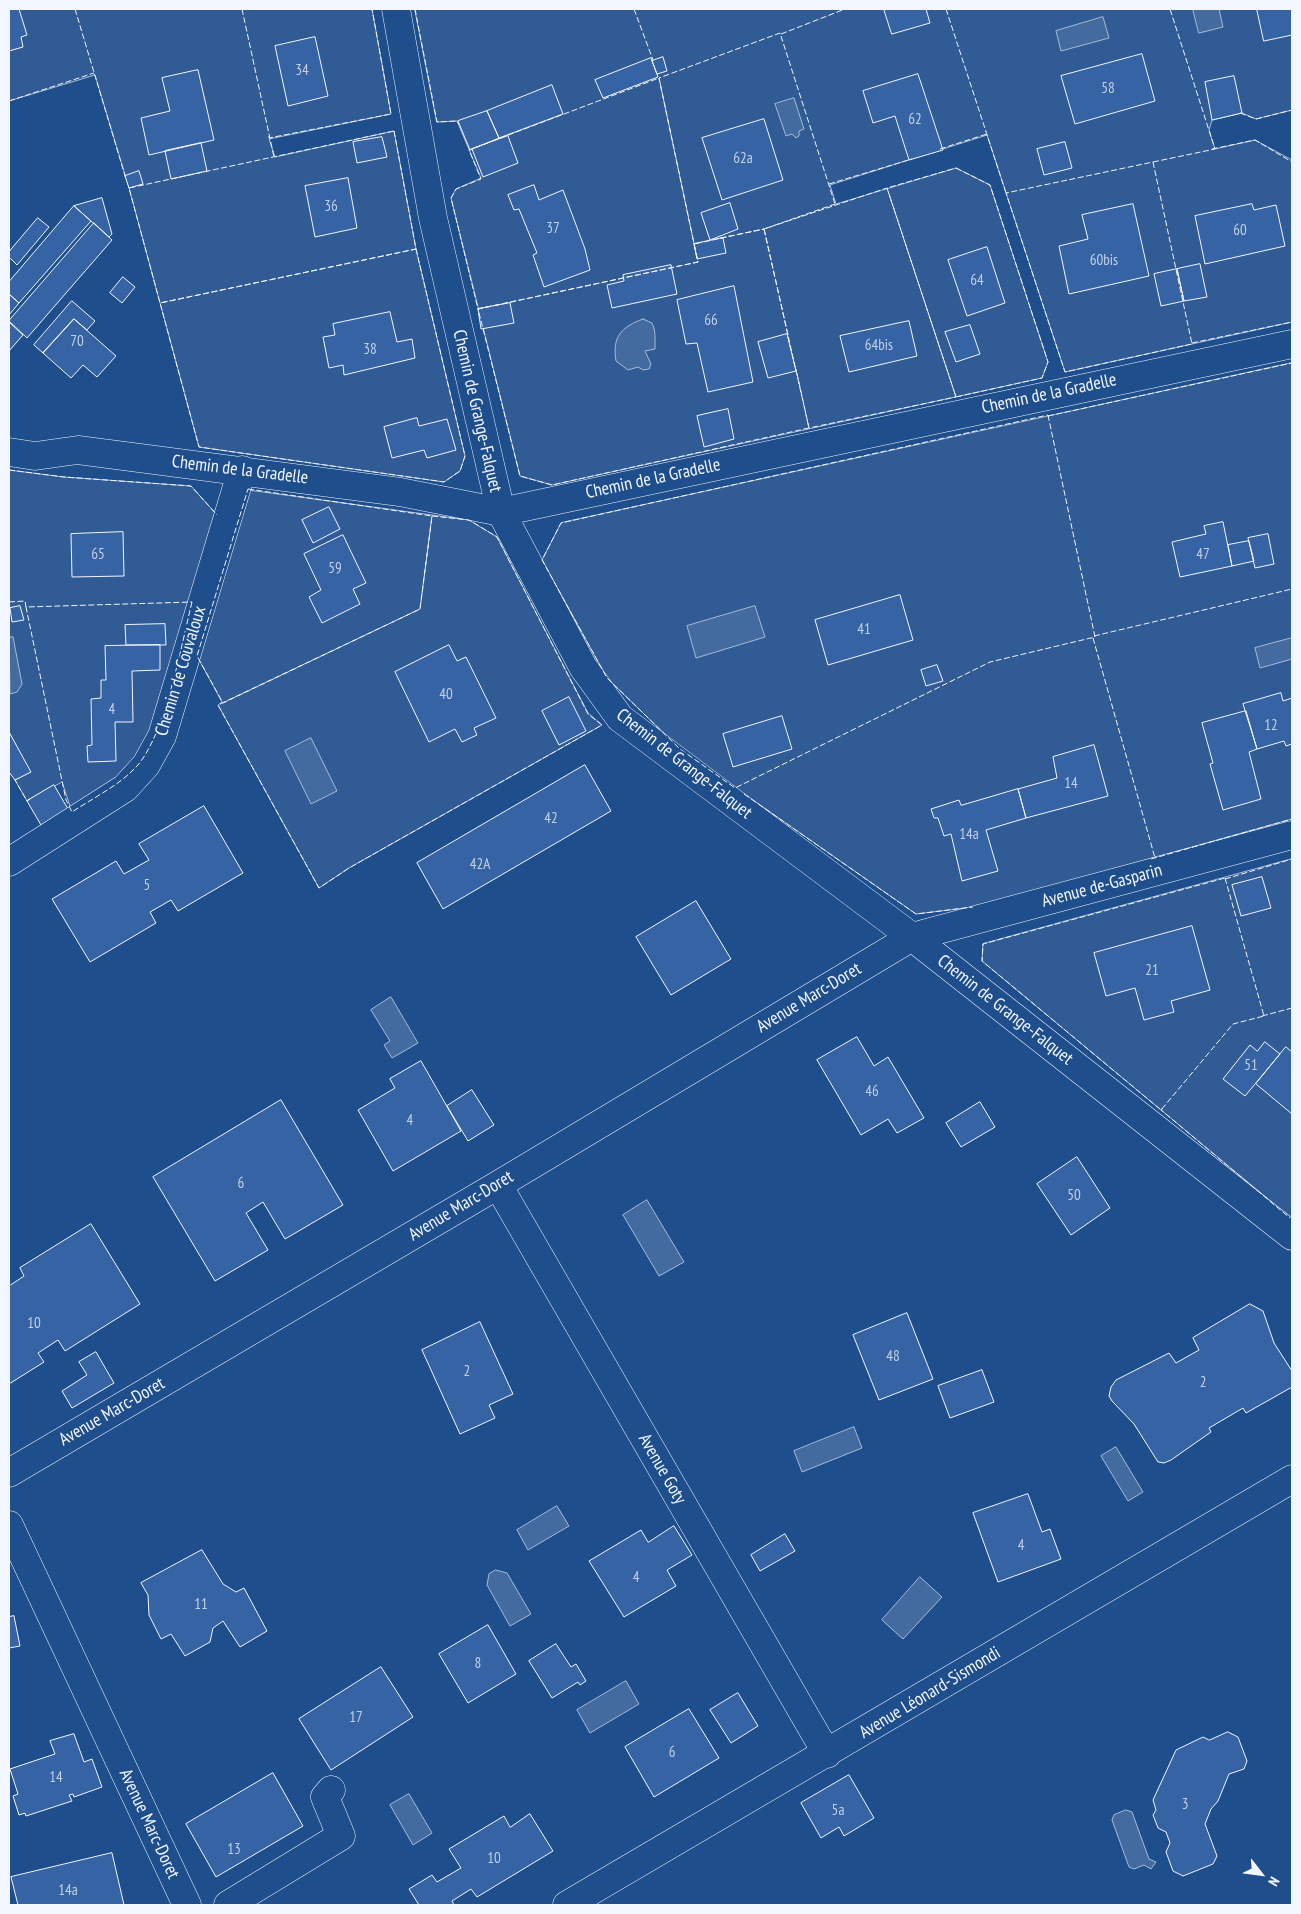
<!DOCTYPE html>
<meta charset="utf-8">
<style>
body{margin:0}
#map{position:relative;width:1301px;height:1914px;overflow:hidden;background:#1f4e8c;font-family:"PT Sans Narrow",sans-serif}
canvas{display:block}
.frame{position:absolute;inset:0;border:10px solid #f2f6ff;pointer-events:none}
.north{position:absolute;left:1236px;top:1849px;width:50px;height:50px;-webkit-text-stroke:4px #1f4e8c;paint-order:stroke;rotate:120deg;font-size:14px;font-weight:700;line-height:20px;text-align:center;color:#f2f6ff}
.north::after{content:'';display:block;margin:auto;width:18px;height:22px;background:#f2f6ff;clip-path:polygon(50% 0,100% 100%,50% 72%,0 100%)}
</style>
<div id="map">
<canvas width="1301" height="1914"></canvas>
<div class="frame"></div>
<div class="north">N</div>
</div>
<script>
const ctx = document.querySelector('canvas').getContext('2d');
ctx.lineJoin = 'round';
function fill(path, color) { ctx.fillStyle = color; ctx.fill(path, 'evenodd'); }
function stroke(path, color, width, dash) { ctx.strokeStyle = color; ctx.lineWidth = width; ctx.lineCap = dash ? 'butt' : 'round'; ctx.setLineDash(dash || []); ctx.stroke(path); }
function label(font, color, halo, rows, align = 'center') {
  ctx.font = font + ' "PT Sans Narrow",sans-serif'; ctx.lineWidth = 4; ctx.setLineDash([]); ctx.textBaseline = 'middle'; ctx.strokeStyle = halo; ctx.fillStyle = color; for (const [text, x, y, turn = 0] of rows) {
    ctx.save(); ctx.translate(x, y); ctx.rotate((+turn || 0) * Math.PI / 180); ctx.textAlign = isNaN(turn) ? turn : align; if (halo) ctx.strokeText(text, 0, 0); ctx.fillText(text, 0, 0); ctx.restore();
  }
}
const built = new Path2D(`
 M9,9H372L391,114L269,139L275,157L394,131L416,249L465,456L460,471L444,482L199,447L129,188L95,75L9,101Z
 M415,9H1292V110L1256,119L1242,113L1212,120L1209,130L1215,149L1255,140L1292,160V322L1065,372L987,135L830,185L836,204L956,168L990,185L1048,362L1042,378L552,485L520,476L451,198L456,189L481,178L457,121L437,122Z
 M1292,363V819L981,906L916,914L680,749L607,678L542,560L561,523Z
 M9,470L64,477L191,486L218,516L160,722L137,766L72,812L62,782L27,801L15,780L30,772L9,732Z
 M248,490L469,520L497,537L588,713L602,725L349,868L319,888L218,705L222,702L197,656Z
 M1292,859V1219L982,961L983,944Z`);
fill(built, '#305b95');
stroke(built, '#a8bbd7', 1);
const water = new Path2D(`
 M1193,9H1219L1223,27L1199,33Z
 M1103,17L1109,38L1061,51L1056,31Z
 M794,98L804,129L799,131V136L796,138L792,134L786,136L775,104Z
 M643,319L652,323C656,331 655,340 655,349L645,351L651,364L649,369L643,370L638,367L628,370L616,361C612,337 621,327 643,319Z
 M755,606L765,637L696,658L687,626Z
 M13,637L22,684L17,692L10,694L9,638Z
 M1292,638V659L1260,668L1255,648Z
 M311,738L337,791L311,804L285,751Z
 M391,997L418,1043L392,1058L384,1045L390,1041L371,1010Z
 M647,1200L684,1262L659,1276L623,1215Z
 M854,1427L862,1448L802,1472L794,1451Z
 M1116,1447L1143,1492L1128,1501L1101,1456Z
 M557,1506L569,1526L528,1550L517,1530Z
 M496,1570L507,1573L531,1614L510,1626L487,1585L489,1574Z
 M920,1577L942,1597L903,1639L882,1620Z
 M626,1681L639,1704L590,1733L577,1710Z
 M409,1794L432,1833L413,1845L390,1805Z
 M1126,1810L1132,1812L1149,1859L1156,1862L1151,1869L1144,1865L1134,1869L1129,1867L1112,1820L1114,1815Z`);
fill(water, '#446ba0');
stroke(water, '#a8bbd7', 1);
const building = new Path2D(`
 M9,9H19L27,35L21,37L23,47L9,51Z
 M884,9H926L930,23L892,34Z
 M1257,9H1292V35L1264,41Z
 M315,37L328,96L288,106L275,46Z
 M1142,54L1155,101L1075,124L1061,76Z
 M663,57L667,71L657,74L652,61Z
 M651,58L658,77L603,98L595,80Z
 M198,70L214,140L149,155L141,118L170,111L162,78Z
 M918,74L943,150L909,160L895,116L873,123L863,91Z
 M1234,76L1242,113L1212,120L1205,82Z
 M552,85L563,114L499,138L487,111Z
 M487,111L499,138L470,150L458,121Z
 M764,119L783,180L722,200L702,138Z
 M508,136L518,163L483,177L472,149Z
 M382,137L387,157L357,163L353,142Z
 M1065,142L1072,168L1044,175L1037,149Z
 M201,143L207,171L171,179L165,151Z
 M139,171L143,184L129,188L125,176Z
 M348,178L357,228L315,237L305,186Z
 M534,185L539,200L563,190L585,249L590,270L544,287L533,255L537,253L519,209L514,210L508,195Z
 M102,198L112,234L109,237L74,206Z
 M730,203L738,229L710,240L701,213Z
 M1133,204L1149,276L1069,294L1059,246L1088,239L1082,215Z
 M1252,204L1254,210L1276,205L1285,246L1205,264L1195,216Z
 M74,206L91,221L19,303L9,294V282Z
 M38,218L49,227L17,265L9,257V252Z
 M94,223L112,240L27,338L9,321Z
 M723,238L726,253L697,259L694,244Z
 M987,247L1005,303L967,316L948,260Z
 M1200,264L1207,297L1184,301L1177,269Z
 M671,265L677,294L612,308L607,285L624,281L623,275Z
 M1177,269L1184,301L1161,306L1154,274Z
 M123,277L135,287L122,303L110,293Z
 M734,286L753,382L708,392L697,343L686,344L677,300Z
 M9,294L19,303L9,315Z
 M72,301L95,321L87,330L74,319L43,353L34,345Z
 M510,303L514,323L481,329L478,309Z
 M390,312L397,342L412,339L415,358L344,375L343,365L329,368L323,337L335,335L333,324Z
 M74,319L116,356L97,377L83,365L71,378L43,353Z
 M909,321L917,356L849,372L840,336Z
 M9,322L23,335L9,351Z
 M970,325L980,354L956,362L945,332Z
 M787,334L796,371L768,378L758,342Z
 M728,409L734,439L704,447L697,416Z
 M417,418L419,426L447,419L456,450L427,458L424,450L392,458L384,427Z
 M329,507L340,529L313,543L302,520Z
 M1223,522L1232,566L1180,577L1172,542L1206,534L1204,526Z
 M123,532L124,576L72,577L71,534Z
 M1268,534L1274,564L1255,568L1248,538Z
 M343,535L366,583L353,589L360,604L322,623L309,597L321,590L304,554Z
 M1249,541L1254,561L1232,566L1228,545Z
 M900,595L913,640L828,665L815,620Z
 M20,606L24,620L12,622L10,608Z
 M165,624L166,645H126L125,625Z
 M160,645V670L132,671L133,722H115L116,761L88,762L87,746L92,745L91,699L101,698V680H106L105,646Z
 M449,645L457,661L466,657L496,718L474,728L477,735L462,742L455,729L429,742L395,672Z
 M937,665L943,681L926,686L921,670Z
 M1281,693L1283,701L1292,698V744L1286,746L1284,741L1257,749L1243,704Z
 M569,697L586,731L559,745L542,711Z
 M1246,711L1257,749L1249,752L1261,799L1223,810L1210,764L1213,763L1202,723Z
 M782,716L792,749L733,767L723,734Z
 M9,732L31,772L15,780L9,772Z
 M1094,745L1108,796L1026,818L1018,789L1057,778L1053,757Z
 M585,765L611,811L443,909L417,863Z
 M54,785L68,809L41,825L27,801Z
 M1018,789L1026,818L986,830L998,871L962,881L951,834L944,836L938,818H934L931,809L959,800L961,805Z
 M204,806L243,873L178,911L171,900L150,912L156,923L90,962L52,899L116,861L124,874L149,860L139,844Z
 M1262,877L1271,908L1241,916L1232,885Z
 M696,901L731,959L671,995L636,937Z
 M1192,926L1210,990L1171,1001L1174,1012L1144,1020L1135,988L1106,996L1094,953Z
 M857,1037L874,1066L888,1057L924,1118L897,1133L888,1119L861,1135L817,1060Z
 M1265,1042L1280,1054L1245,1096L1223,1079L1250,1045L1257,1051Z
 M1286,1047L1292,1052V1114L1256,1084Z
 M421,1061L461,1131L393,1171L358,1110L395,1088L390,1079Z
 M472,1090L494,1125L468,1141L447,1106Z
 M281,1100L343,1205L285,1239L263,1202L246,1213L268,1250L215,1281L153,1177Z
 M980,1102L995,1127L961,1147L946,1123Z
 M1077,1157L1110,1208L1071,1235L1037,1184Z
 M91,1224L140,1304L65,1351L58,1340L38,1353L44,1362L9,1384V1286L24,1276L20,1268Z
 M1250,1304L1263,1311L1274,1343L1292,1371V1387L1246,1413L1243,1408L1209,1428L1211,1432L1171,1460L1164,1463L1158,1462L1134,1424L1112,1401L1109,1396L1111,1387L1116,1380L1169,1353L1176,1363L1199,1350L1193,1338Z
 M907,1313L933,1379L879,1400L853,1335Z
 M480,1322L513,1394L489,1405L495,1418L460,1434L422,1350Z
 M96,1352L114,1383L72,1408L62,1391L87,1375L79,1362Z
 M982,1370L994,1402L950,1418L938,1386Z
 M1028,1494L1042,1532L1050,1529L1061,1559L998,1582L973,1513Z
 M674,1526L692,1555L667,1570L676,1586L624,1617L589,1561L641,1530L648,1542Z
 M785,1534L795,1551L760,1571L751,1555Z
 M202,1550L223,1584L236,1592L244,1588L267,1631L240,1647L223,1621L213,1628L210,1642L185,1656L171,1634L161,1639L149,1615L148,1595L141,1583Z
 M14,1616L20,1646L9,1648V1617Z
 M488,1625L516,1674L468,1703L439,1654Z
 M556,1644L571,1667L576,1664L586,1681L580,1685L578,1682L552,1698L529,1661Z
 M381,1667L413,1717L331,1770L299,1719Z
 M738,1693L758,1726L731,1743L710,1710Z
 M689,1709L719,1758L654,1797L625,1747Z
 M1228,1732L1238,1737L1247,1761L1244,1769L1229,1774L1218,1801L1211,1809L1205,1824L1217,1856L1213,1864L1183,1876L1173,1871L1166,1852L1170,1843L1166,1832L1158,1828L1153,1815L1156,1810L1153,1800L1176,1750L1203,1737L1209,1740Z
 M74,1734L84,1762L92,1759L102,1787L74,1797L73,1794L69,1795L72,1801L26,1816L25,1813L19,1815L13,1796L18,1794L10,1769L55,1754L50,1741Z
 M273,1773L303,1826L216,1877L186,1824Z
 M849,1775L874,1818L844,1836L839,1827L821,1838L801,1803Z
 M530,1814L553,1851L477,1897L471,1889L452,1901L454,1905H419L409,1889L432,1875L437,1882L461,1868L449,1849L504,1816L510,1827Z
 M112,1853L124,1905H18L11,1877Z`);
fill(building, '#3563a3');
stroke(building, '#f2f6ff', 1);
const minor = new Path2D(`
 M396,9L433,218L501,512L583,667L620,718L912,937L1292,1236
 M9,452L35,456L78,450L400,492L501,512L1292,344
 M9,862L125,788L146,765L162,736L242,470
 M498,1185L827,1754
 M9,1473L498,1185L912,937L1292,835
 M9,1525L187,1905
 M228,1905L341,1836L325,1797L331,1790
 M567,1905L1292,1479`);
stroke(minor, '#f2f6ff', 29);
stroke(minor, '#1f4e8c', 28);
stroke(new Path2D(`
 M75,9L126,179
 M242,9L274,157
 M415,9L437,122L457,121L459,124
 M634,9L653,60
 M946,9L1006,193
 M781,34L845,9
 M659,78L698,262L478,309L451,198L456,189L481,179L469,150Z
 M9,101L94,73
 M1240,113L1256,119L1292,110
 M394,131L416,249L160,303L129,188Z
 M269,136V138L391,114L372,9
 M940,149L987,134
 M1212,149L1255,140L1292,162
 M1153,162L1192,344L1065,372L1006,193Z
 M1153,162L1215,149L1170,9
 M956,168L990,185L1048,362L1042,378L956,397L887,188Z
 M829,184L912,159
 M764,229L809,428L552,485L520,476L478,309L698,262L694,244Z
 M720,238L764,229L887,188L956,397L809,428L796,369
 M698,243L694,244L659,78L780,33L835,204
 M416,249L465,456L460,471L444,482L199,447L160,303Z
 M788,335L764,229L835,204
 M1192,343L1292,322
 M1048,415L1095,637L990,662L735,788L680,749L607,678L542,560L561,523Z
 M1048,416L1292,363
 M9,470L64,477L191,486L217,515
 M248,489L432,516L420,609L223,703L197,656Z
 M432,516L469,520L497,537L588,714L602,725L349,868L319,888L218,705L420,609Z
 M9,602L25,601L26,607
 M192,602C181,646 166,733 137,766C120,785 93,798 72,812L66,800L26,607Z
 M1094,636L1292,589
 M1093,638L1155,858
 M17,779L15,780L27,801L30,799
 M744,794L916,914L973,907
 M1151,859L1292,819
 M1225,878L1264,1016L1233,1024L1161,1110L982,961L983,944Z
 M1225,879L1292,859
 M1262,1016L1292,1008
 M1163,1108L1161,1110L1290,1218`), '#f2f6ff', 1, [6, 2.5]);
label('15px', '#c3d1e8', null, [
 ["34",302,71],
 ["58",1108,89],
 ["62",915,120],
 ["62a",743,159],
 ["36",331,207],
 ["37",553,229],
 ["60",1240,231],
 ["60bis",1104,261],
 ["64",977,281],
 ["66",711,321],
 ["70",77,342],
 ["64bis",879,346],
 ["38",370,350],
 ["65",98,555],
 ["47",1203,555],
 ["59",335,569],
 ["41",864,630],
 ["40",446,695],
 ["4",112,710],
 ["12",1271,726],
 ["14",1071,784],
 ["42",551,819],
 ["14a",969,835],
 ["42A",480,865],
 ["5",147,886],
 ["21",1152,971],
 ["51",1251,1066],
 ["46",872,1092],
 ["4",410,1121],
 ["6",241,1184],
 ["50",1074,1196],
 ["10",34,1324],
 ["48",893,1357],
 ["2",467,1372],
 ["2",1203,1383],
 ["4",1021,1546],
 ["4",636,1578],
 ["11",201,1605],
 ["8",478,1664],
 ["17",356,1718],
 ["6",672,1753],
 ["14",56,1778],
 ["3",1185,1805],
 ["5a",838,1811],
 ["13",234,1850],
 ["10",494,1859],
 ["14a",68,1891]
]);
label('18px', '#f2f6ff', '#1f4e8c', [
 ["Chemin de la Gradelle",1049,394,-12],
 ["Chemin de Grange-Falquet",477,411,77],
 ["Chemin de la Gradelle",240,470,7],
 ["Chemin de la Gradelle",653,479,-12],
 ["Chemin de Couvaloux",181,671,-73],
 ["Chemin de Grange-Falquet",684,764,38],
 ["Avenue de-Gasparin",1102,886,-15],
 ["Avenue Marc-Doret",809,998,-31],
 ["Chemin de Grange-Falquet",1005,1010,38],
 ["Avenue Marc-Doret",461,1206,-31],
 ["Avenue Marc-Doret",112,1412,-30],
 ["Avenue Goty",662,1469,60],
 ["Avenue Léonard-Sismondi",930,1693,-31],
 ["Avenue Marc-Doret",149,1824,65]
]);
</script>
